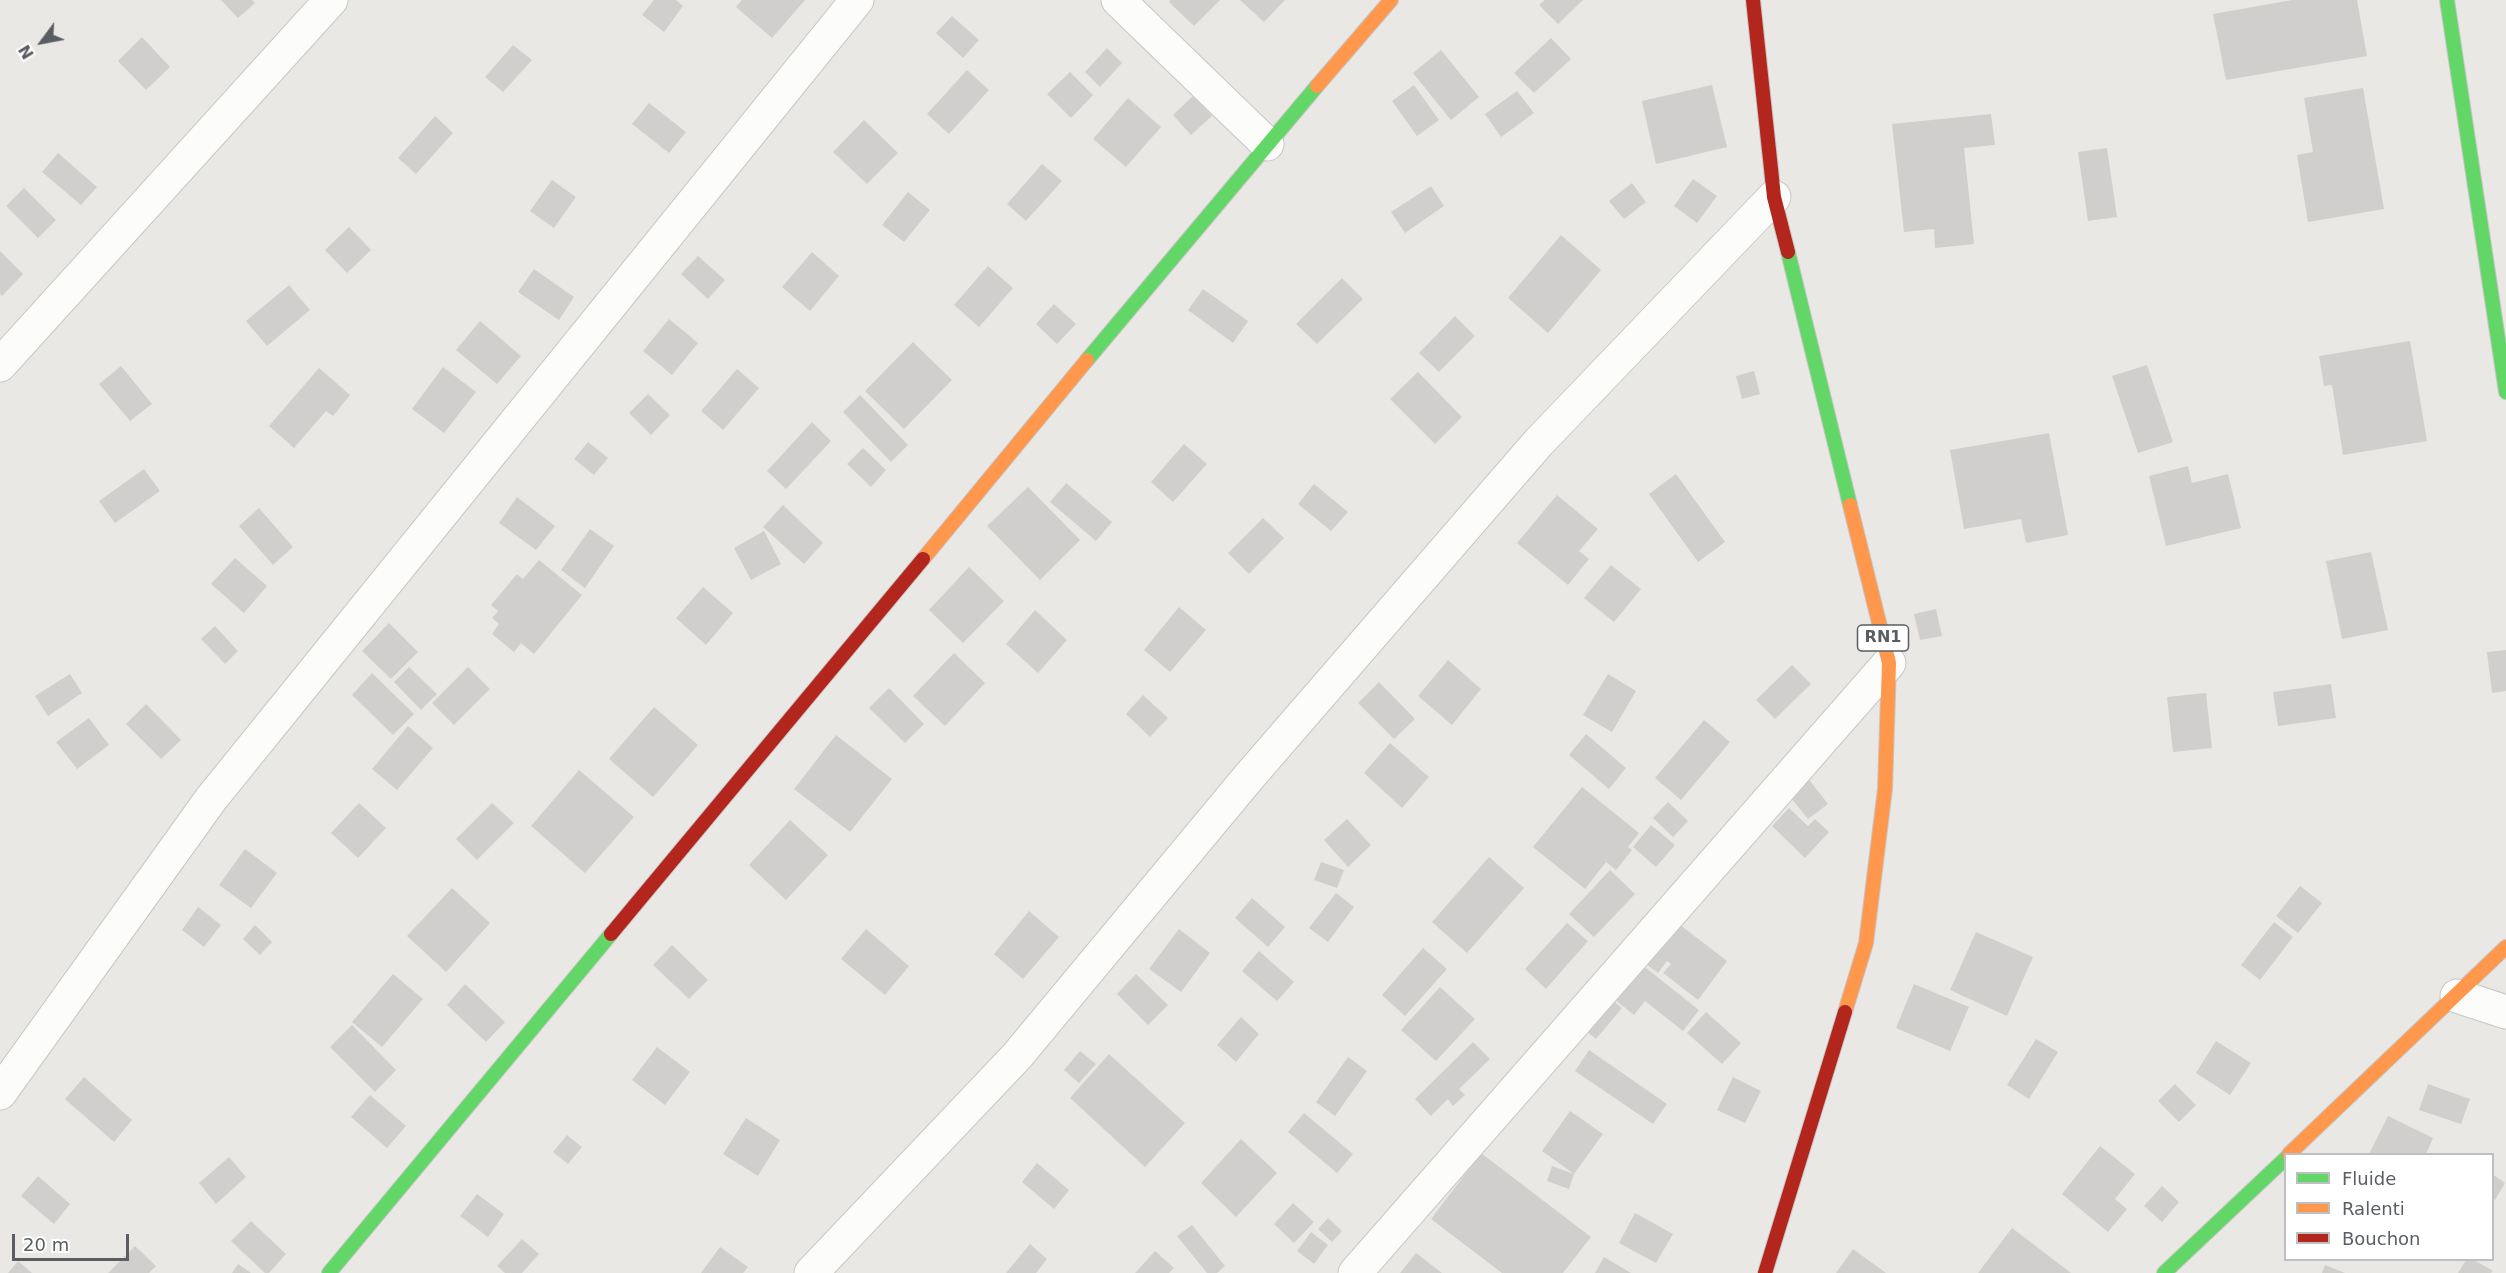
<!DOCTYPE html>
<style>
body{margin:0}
#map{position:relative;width:2506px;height:1273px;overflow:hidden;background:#eae8e4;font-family:"DejaVu Sans",sans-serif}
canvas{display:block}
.legend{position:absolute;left:2284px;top:1153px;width:210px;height:108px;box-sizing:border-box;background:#fff;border:2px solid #bdbfc0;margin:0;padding:8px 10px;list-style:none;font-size:18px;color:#5a5e62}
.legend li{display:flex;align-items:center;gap:12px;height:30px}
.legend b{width:30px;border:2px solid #bdbfc0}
.north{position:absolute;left:12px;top:12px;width:60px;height:60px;-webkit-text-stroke:4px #fff;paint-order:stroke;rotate:238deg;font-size:16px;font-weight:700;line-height:24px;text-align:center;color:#5a5e62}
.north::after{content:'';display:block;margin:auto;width:21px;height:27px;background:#5a5e62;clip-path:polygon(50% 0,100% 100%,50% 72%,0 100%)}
.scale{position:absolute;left:12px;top:1234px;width:117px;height:27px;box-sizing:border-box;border:3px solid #5a5e62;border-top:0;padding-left:8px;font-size:18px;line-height:21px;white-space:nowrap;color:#5a5e62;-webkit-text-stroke:4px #fff;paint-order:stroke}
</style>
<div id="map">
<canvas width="2506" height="1273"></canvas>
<ul class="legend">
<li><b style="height:8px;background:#63d668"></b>Fluide</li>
<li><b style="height:8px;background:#ff974d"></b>Ralenti</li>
<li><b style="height:8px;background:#b3261e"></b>Bouchon</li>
</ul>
<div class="north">N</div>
<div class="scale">20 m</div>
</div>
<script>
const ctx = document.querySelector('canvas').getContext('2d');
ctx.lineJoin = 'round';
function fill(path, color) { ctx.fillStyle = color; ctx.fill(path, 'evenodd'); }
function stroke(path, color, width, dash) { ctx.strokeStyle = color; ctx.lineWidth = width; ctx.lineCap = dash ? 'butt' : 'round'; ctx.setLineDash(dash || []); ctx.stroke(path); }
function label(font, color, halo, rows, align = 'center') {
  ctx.font = font + ' "DejaVu Sans",sans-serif'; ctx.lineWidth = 5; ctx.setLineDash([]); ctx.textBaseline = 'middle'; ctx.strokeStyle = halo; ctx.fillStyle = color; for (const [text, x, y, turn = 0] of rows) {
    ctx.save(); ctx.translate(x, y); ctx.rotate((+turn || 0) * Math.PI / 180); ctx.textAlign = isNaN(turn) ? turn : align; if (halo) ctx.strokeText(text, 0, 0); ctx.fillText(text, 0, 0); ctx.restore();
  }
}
fill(new Path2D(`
 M221,0H252L255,3L238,18Z
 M654,0H676L683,6L664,32L642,15Z
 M742,0H805L772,38L736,7Z
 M1170,0H1220L1194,26L1169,2Z
 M1240,0H1285L1264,22Z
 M1545,0H1583L1558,24L1539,5Z
 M2292,0H2357L2367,56L2226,80L2213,14Z
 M952,16L979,40L963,58L936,33Z
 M142,37L170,67L146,90L118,61Z
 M1551,38L1571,59L1534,93L1514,73Z
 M513,45L532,60L503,92L485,77Z
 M1107,48L1122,63L1100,87L1085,72Z
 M1441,50L1479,97L1451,120L1413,73Z
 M967,70L989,90L949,134L927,114Z
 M1070,72L1093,95L1071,118L1047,94Z
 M1414,85L1439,120L1417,136L1392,101Z
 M1712,85L1727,147L1656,164L1642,101Z
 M2363,88L2384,209L2308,222L2297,155L2313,152L2304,98Z
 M1517,91L1534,113L1501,137L1485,114Z
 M1193,96L1212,116L1191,135L1173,115Z
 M1128,98L1161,127L1126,167L1093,139Z
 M649,103L686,132L669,153L632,124Z
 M1991,114L1995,145L1964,148L1974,244L1935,248L1934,229L1904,232L1892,124Z
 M435,116L453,133L416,174L398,158Z
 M864,120L898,153L867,184L833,152Z
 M2107,148L2117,217L2088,221L2078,152Z
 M58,153L97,187L81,205L42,172Z
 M1042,164L1062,181L1026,221L1007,204Z
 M1693,179L1717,196L1697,223L1674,206Z
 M552,180L576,197L554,228L530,211Z
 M1632,183L1646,202L1624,219L1609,201Z
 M1431,186L1444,206L1405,233L1391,212Z
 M24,188L56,220L38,238L6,206Z
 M908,192L930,210L904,242L882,225Z
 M349,227L371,250L347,273L325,250Z
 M1561,235L1601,270L1548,333L1508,298Z
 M0,251L23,274L2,296L0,294Z
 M812,252L839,276L810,311L782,287Z
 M698,256L725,280L708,299L681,274Z
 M988,266L1013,288L979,327L954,305Z
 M534,269L574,297L559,320L518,292Z
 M1342,278L1363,299L1317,344L1296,324Z
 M289,285L310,310L267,346L246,321Z
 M1203,289L1248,321L1233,343L1188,310Z
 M1054,304L1076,324L1057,344L1036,324Z
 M1455,316L1475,336L1439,372L1419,353Z
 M669,319L698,343L672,375L643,351Z
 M480,321L521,356L497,384L456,350Z
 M2410,341L2427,441L2343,455L2332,385L2324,386L2319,356Z
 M913,342L952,380L904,429L865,391Z
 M2147,365L2173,442L2138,453L2112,376Z
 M121,366L152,404L130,421L99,384Z
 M443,367L476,392L444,433L412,409Z
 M319,368L350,395L333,416L326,411L294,448L269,426Z
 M737,369L759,388L723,430L701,411Z
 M1754,371L1760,394L1742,399L1736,376Z
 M1418,372L1462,417L1435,444L1390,399Z
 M648,394L670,415L651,435L629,413Z
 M860,395L908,445L891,462L843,412Z
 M812,422L831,441L786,489L767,471Z
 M2049,433L2068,535L2026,543L2021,519L1964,529L1950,450Z
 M588,442L608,458L594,475L574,459Z
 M1184,444L1207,464L1173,502L1151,482Z
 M863,448L886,470L871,487L847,464Z
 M2188,466L2192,483L2228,474L2241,528L2166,546L2149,476Z
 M144,469L160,491L115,523L99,501Z
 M1676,474L1725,542L1698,562L1649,494Z
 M1066,483L1112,522L1096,541L1050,502Z
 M1314,484L1348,512L1331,531L1298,504Z
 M1028,487L1080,540L1040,580L987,526Z
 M1557,495L1598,529L1579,551L1589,559L1568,585L1517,543Z
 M517,497L555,526L536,550L499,523Z
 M783,505L823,543L804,564L763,527Z
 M259,508L293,547L273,565L239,526Z
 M1263,518L1284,538L1249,574L1228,553Z
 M590,529L614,546L585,588L561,570Z
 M764,531L781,564L751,580L734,548Z
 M2371,552L2388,630L2342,639L2326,561Z
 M235,558L267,586L244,613L211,584Z
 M539,560L582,595L534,654L521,643L514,652L492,634L499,624L492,618L498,611L491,605L517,574L523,579Z
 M1611,565L1641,589L1614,622L1584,598Z
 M969,567L1004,601L963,643L929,610Z
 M703,587L733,613L706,645L676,618Z
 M1179,607L1206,630L1170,672L1144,650Z
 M1936,609L1942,636L1920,640L1914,614Z
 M1035,610L1067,640L1038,673L1006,644Z
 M389,623L418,652L391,679L362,651Z
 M215,626L238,651L225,664L201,639Z
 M2506,650V691L2492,693L2487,652Z
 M954,653L985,683L945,726L913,696Z
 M1448,660L1481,689L1452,725L1418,696Z
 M1792,665L1811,684L1775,719L1756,700Z
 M409,667L437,694L421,710L394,682Z
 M468,667L490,689L454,725L432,703Z
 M372,673L414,714L393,735L352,695Z
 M70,674L82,693L48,716L35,696Z
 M1608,674L1636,691L1612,732L1583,715Z
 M1379,682L1415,719L1394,739L1358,703Z
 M2331,684L2336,718L2278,726L2273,692Z
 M889,688L924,724L905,743L869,708Z
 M2206,693L2212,748L2173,752L2167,697Z
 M1143,695L1168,718L1150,737L1126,714Z
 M146,704L181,740L161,759L126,724Z
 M654,707L698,745L653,797L609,759Z
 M89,718L109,745L77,769L56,742Z
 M1704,720L1730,742L1681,800L1655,778Z
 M408,726L433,748L397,790L372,769Z
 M1586,734L1626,768L1609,789L1569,755Z
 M836,735L892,779L850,832L794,789Z
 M1390,743L1429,777L1402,808L1364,773Z
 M579,770L634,817L585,873L531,826Z
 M1807,777L1828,804L1808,819L1787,793Z
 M1582,787L1639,833L1628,847L1632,850L1616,870L1606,862L1585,889L1533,847Z
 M1668,802L1688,821L1673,837L1653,818Z
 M359,803L386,828L358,858L331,833Z
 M492,803L514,823L477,860L456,839Z
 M1789,808L1808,826L1815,819L1829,832L1805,858L1772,826Z
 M1347,819L1371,845L1348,867L1324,840Z
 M790,820L828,855L786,900L749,865Z
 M1651,825L1675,845L1656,867L1633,847Z
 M245,849L277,873L251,908L219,885Z
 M1489,857L1524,888L1467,953L1432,922Z
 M1321,862L1344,870L1337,888L1314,880Z
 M1610,870L1635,894L1594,937L1569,914Z
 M2300,886L2322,903L2298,933L2276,916Z
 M452,888L490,923L446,972L407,936Z
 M1336,893L1354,907L1328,942L1309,928Z
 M1252,898L1285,927L1268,947L1235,918Z
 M198,907L221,925L204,947L182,930Z
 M1029,911L1059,937L1023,979L994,954Z
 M1675,921L1727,961L1698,1000L1663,973L1671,964L1667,961L1658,973L1643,962Z
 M2274,922L2293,937L2260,980L2241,965Z
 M1567,923L1588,941L1546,989L1525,969Z
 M255,925L272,942L260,955L243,939Z
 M866,929L909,966L885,995L841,959Z
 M1179,929L1210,953L1181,992L1149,969Z
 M1976,932L2033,957L2007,1016L1950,990Z
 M672,945L708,980L689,999L653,965Z
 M1423,948L1447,969L1405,1016L1382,995Z
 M1259,951L1294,982L1277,1001L1242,971Z
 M1641,964L1699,1010L1683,1031L1645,1001L1634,1015L1613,998Z
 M393,974L423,999L382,1047L352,1022Z
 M1136,974L1168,1005L1148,1025L1117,994Z
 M465,984L505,1022L486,1042L447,1005Z
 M1914,984L1969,1007L1950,1051L1896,1028Z
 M1440,987L1475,1019L1436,1061L1401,1030Z
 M1606,995L1622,1008L1596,1039L1581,1027Z
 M1706,1012L1741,1043L1722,1064L1687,1033Z
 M1241,1017L1259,1034L1236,1062L1217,1045Z
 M352,1025L396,1070L375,1092L330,1047Z
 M2036,1039L2058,1052L2029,1099L2007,1085Z
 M2216,1041L2251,1063L2230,1095L2196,1073Z
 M1473,1042L1490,1059L1459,1089L1465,1095L1453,1106L1448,1099L1431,1116L1415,1099Z
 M657,1047L690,1072L665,1105L632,1080Z
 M1589,1050L1667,1104L1653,1124L1575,1071Z
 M1080,1051L1096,1064L1079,1083L1064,1070Z
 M1109,1054L1185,1123L1145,1167L1070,1098Z
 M1348,1057L1367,1071L1335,1116L1316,1102Z
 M84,1077L132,1120L114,1142L65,1099Z
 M1733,1077L1761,1091L1745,1123L1717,1110Z
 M2175,1084L2196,1105L2179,1122L2158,1101Z
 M2428,1084L2470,1099L2461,1124L2419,1110Z
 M370,1095L406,1126L387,1148L351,1117Z
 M1570,1111L1603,1134L1574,1174L1542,1151Z
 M1304,1113L1353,1154L1337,1173L1288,1132Z
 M2388,1116L2433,1138L2426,1154H2369Z
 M746,1118L780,1140L758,1176L723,1154Z
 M567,1135L582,1147L568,1164L553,1152Z
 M1241,1139L1277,1173L1236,1217L1201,1183Z
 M2100,1146L2135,1174L2115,1199L2127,1209L2108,1232L2062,1194Z
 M1481,1153L1591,1237L1563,1273H1502L1431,1219Z
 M229,1157L246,1177L216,1204L199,1183Z
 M1037,1163L1069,1190L1054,1209L1022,1182Z
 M1552,1166L1574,1174L1569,1189L1547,1181Z
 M2492,1174L2505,1183L2495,1200L2492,1198Z
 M38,1176L70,1204L54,1224L21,1196Z
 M2162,1186L2179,1202L2162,1222L2144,1206Z
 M477,1194L504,1214L488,1237L460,1216Z
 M1293,1203L1314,1222L1294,1243L1274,1224Z
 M1635,1213L1673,1234L1656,1263L1619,1243Z
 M1328,1218L1342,1231L1332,1242L1318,1229Z
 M251,1221L286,1254L269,1273H265L231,1241Z
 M1192,1225L1225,1266L1217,1273H1207L1177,1236Z
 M2012,1228L2071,1273H1978Z
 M1311,1232L1328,1245L1314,1264L1297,1251Z
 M522,1239L539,1254L522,1273H505L497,1266Z
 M1030,1244L1047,1259L1036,1273H1006Z
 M135,1246L156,1266L149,1273H108Z
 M720,1247L748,1267L743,1273H701Z
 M1853,1249L1886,1273H1836Z
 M1155,1251L1174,1268L1169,1273H1135Z
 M1416,1253L1442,1273H1400Z
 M1604,1257L1631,1273H1595Z
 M2466,1260H2474L2493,1271L2491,1273H2458Z
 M18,1261L32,1273H8Z
 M238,1264L251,1273H232Z
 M2325,1265L2345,1273H2322Z`), '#d0cfcd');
const street = new Path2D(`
 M1118,0L1267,144
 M0,365L331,0
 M2457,996L2506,1012
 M0,1093L211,799L857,0
 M811,1273L1017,1056L1248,778L1538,443L1774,197
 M1355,1273L1889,663`);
const fast = new Path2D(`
 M2447,0L2506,392
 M1788,252L1850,505
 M1087,360L1317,86
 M329,1273L611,934
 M2164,1273L2286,1158`);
const slow = new Path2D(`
 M1317,86L1391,0
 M923,559L1087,360
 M1845,1012L1866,943L1885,789L1889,663L1850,505
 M2289,1154L2506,947`);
const jam = new Path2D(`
 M1753,0L1774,197L1788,252
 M611,934L923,559
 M1765,1273L1845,1012`);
stroke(street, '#c6c7c6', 35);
stroke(fast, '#c6c6c5', 16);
stroke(slow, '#c6c6c5', 16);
stroke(jam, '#c6c6c5', 16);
stroke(street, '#fcfcfb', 33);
stroke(fast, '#63d668', 14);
stroke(slow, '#ff974d', 14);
stroke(jam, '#b3261e', 14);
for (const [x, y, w] of [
 [1883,638,51]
]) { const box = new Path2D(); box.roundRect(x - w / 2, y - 13, w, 26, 4.5); ctx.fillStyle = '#fff'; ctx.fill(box); stroke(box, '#5a5e62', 1.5); }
label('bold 16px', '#5a5e62', null, [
 ["RN1",1883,638]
]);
</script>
